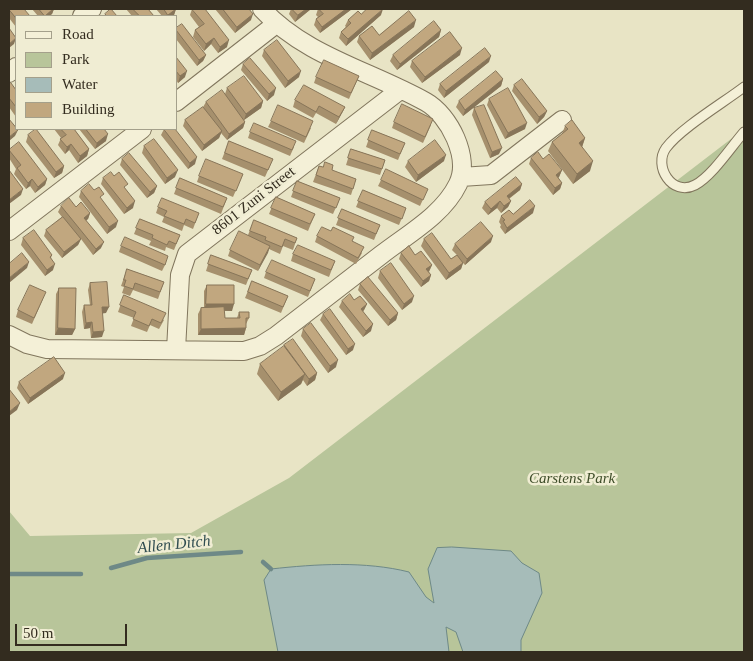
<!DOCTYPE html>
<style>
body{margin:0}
#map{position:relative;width:753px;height:661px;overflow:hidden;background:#e8e4c5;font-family:"Times New Roman",serif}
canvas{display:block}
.frame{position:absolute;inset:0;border:10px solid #332c1f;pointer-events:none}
.legend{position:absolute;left:15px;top:15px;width:162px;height:115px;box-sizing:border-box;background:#f0edd3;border:1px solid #a4a08b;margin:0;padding:6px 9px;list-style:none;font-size:15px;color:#332c1f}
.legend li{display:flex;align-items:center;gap:10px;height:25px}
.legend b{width:25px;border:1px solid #a4a08b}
.scale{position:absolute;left:15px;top:624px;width:112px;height:22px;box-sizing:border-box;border:2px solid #332c1f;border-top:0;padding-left:6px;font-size:15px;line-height:18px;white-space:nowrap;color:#332c1f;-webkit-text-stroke:4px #f0edd3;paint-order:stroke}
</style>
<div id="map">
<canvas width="753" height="661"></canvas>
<div class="frame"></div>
<ul class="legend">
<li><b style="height:6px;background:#f4f0d7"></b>Road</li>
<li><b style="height:14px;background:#b8c59a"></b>Park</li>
<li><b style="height:14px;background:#a6bcb9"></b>Water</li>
<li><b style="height:14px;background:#c1a77f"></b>Building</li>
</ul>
<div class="scale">50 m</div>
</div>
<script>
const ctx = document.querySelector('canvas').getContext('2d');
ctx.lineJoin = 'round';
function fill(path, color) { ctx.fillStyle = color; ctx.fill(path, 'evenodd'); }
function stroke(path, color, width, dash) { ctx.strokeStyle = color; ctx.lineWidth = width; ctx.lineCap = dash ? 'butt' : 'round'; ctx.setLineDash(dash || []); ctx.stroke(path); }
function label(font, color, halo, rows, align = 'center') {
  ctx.font = font + ' "Times New Roman",serif'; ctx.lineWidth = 5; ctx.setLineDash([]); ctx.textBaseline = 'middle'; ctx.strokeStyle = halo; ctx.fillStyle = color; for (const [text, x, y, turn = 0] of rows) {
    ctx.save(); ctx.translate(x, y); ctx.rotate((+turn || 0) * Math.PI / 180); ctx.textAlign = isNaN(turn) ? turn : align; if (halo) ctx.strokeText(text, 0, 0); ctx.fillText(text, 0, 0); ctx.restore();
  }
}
fill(new Path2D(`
 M744,129V652H9V511L30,536L191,533L289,478Z`), '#b8c59a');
const water = new Path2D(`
 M452,547L511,551L522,563L539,573L542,593L521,640V652H463L456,632L446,627L449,652H278L264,580L271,569C316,564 365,561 409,572L426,597L434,603L428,569L437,548Z`);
fill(water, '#a6bcb9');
stroke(water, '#6e8987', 1);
stroke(new Path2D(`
 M263,562L271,569
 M111,568L147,558L241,552
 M9,574H81`), '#6e8987', 4.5);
const lane = new Path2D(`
 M744,87C723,103 681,128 666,148C653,166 672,197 695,185C712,176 731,147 744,132`);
const street = new Path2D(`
 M82,16L92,9
 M9,73L16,67
 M176,102L276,24
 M461,177L491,175L562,120
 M9,231L142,129
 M9,335L27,344L47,349L244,351L260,346L276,336C311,309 346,282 381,255C408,234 443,215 458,184C471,158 449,115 426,102C371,71 305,56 262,9
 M176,350L180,275L187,254L400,90`);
stroke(lane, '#81765d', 11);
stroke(street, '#81765d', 20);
stroke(lane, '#f4f0d7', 9);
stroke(street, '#f4f0d7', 18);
fill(new Path2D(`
 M9,9L16,16V27L9,18Z
 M32,9H57L55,10L54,9L52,14L49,16H38Z
 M126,9H148L154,16H132Z
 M156,9H176L174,15L172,16H162Z
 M192,9L227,47L218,53L211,44L204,51L193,37L195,30L199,27L190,15Z
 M215,9H249L251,20L235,33Z
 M291,9H311L295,22L289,14Z
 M318,9H352L320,33L314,25L316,19L318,17L316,15Z
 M361,14L381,15L346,46L339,38L341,32L346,27L345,26L348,20Z
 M414,27L370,60L357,42L359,36L379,35Z
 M176,28L206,55L203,61L197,66L176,39Z
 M441,30L439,37L397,70L390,61L393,55Z
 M264,50L299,77L285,88L262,56Z
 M460,55L422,83L410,67L412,61Z
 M176,57L185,77L178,83L176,80Z
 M489,62L444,98L438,90L440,84Z
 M243,64L274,95L267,101L241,70Z
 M359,76L349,99L314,83L316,77Z
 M503,79L501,86L463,116L456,107L459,101Z
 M9,84L16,90V117L9,107Z
 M514,85L547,111L544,117L537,124L512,91Z
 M227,88L263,101L261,108L244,120L245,122L243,128L227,140L221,133L219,138L202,151L183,126L185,120L203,107L206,102L225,94Z
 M489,99L525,129L505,139L487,105Z
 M295,100L345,107L342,113L336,124L316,113L313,118L293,107Z
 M474,108L499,154L490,158L472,115Z
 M271,121L311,128L304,143L268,127Z
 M394,122L431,125L423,143L392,128Z
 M565,126L585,138L582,147L590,171L573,184L548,151L552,142L562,134Z
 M54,129H74L89,149L87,156L78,163L69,150L65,154L58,145L61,138Z
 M79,129H104L106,141L95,149Z
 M164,129L195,164L188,169L161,135Z
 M372,130L405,143L398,160L366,147Z
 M250,132L294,147L290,156L248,138Z
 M28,135L64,166L62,173L54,178L26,142Z
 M229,141L273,159L265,177L222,159Z
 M144,146L175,177L165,184L142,153Z
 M351,149L385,160L380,175L346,165Z
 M9,150L47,179L45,185L35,193L30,186L26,189L14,174L16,169L9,158Z
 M531,158L543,159L562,170L559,177L558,178L562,183L560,189L553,195L529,164Z
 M122,159L157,186L154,193L147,198L120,165Z
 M408,161H444L416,182L405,167Z
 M319,166L356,179L351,195L313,182Z
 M243,174L233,197L197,182L199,176Z
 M103,178L126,190L133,208L124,214L101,184Z
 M180,178L227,198L221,214L174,194Z
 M381,180L425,195L420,206L378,186Z
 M297,181L340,198L333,214L291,197Z
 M522,184L520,190L509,199L511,201L508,207L501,213L497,208L488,215L482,208L485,202Z
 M363,190L406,208L399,225L356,207Z
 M81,191L102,200L116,227L107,234L79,197Z
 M276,197L315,214L308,231L269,214Z
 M61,206L76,207L90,213L88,219L86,220L101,248L93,255L81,239L78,245L62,258L44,236L46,230L62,217L58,212Z
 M158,207L199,213L193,229L184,225L182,231L162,222L164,217L156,213Z
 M342,209L380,225L374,240L336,225Z
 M533,213L505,234L500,227L501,225L499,222L501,216L513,214Z
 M140,219L180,235L174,250L166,247L165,251L149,245L151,241L134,234Z
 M254,220L297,238L293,250L283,246L280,254L269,249L258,271L228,256L230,250L248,235Z
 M331,231L352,241L362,253L356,264L315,242L317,236Z
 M23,238L52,255L51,258L53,270L45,276L21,245Z
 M424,239L451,259L457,255L452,250L455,244L491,242L465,265L463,263L461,269L446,280L421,246Z
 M121,246L166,263L162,271L119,252Z
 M401,253L415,255L432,265L429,272L431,275L429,281L421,287L399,259Z
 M293,254L335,261L329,277L291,261Z
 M211,255L252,270L246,285L206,271Z
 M127,269L164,282L158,299L133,290L130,296L122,293L124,287L121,286Z
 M380,271L412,302L402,310L378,278Z
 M266,272L315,279L308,297L264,278Z
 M252,281L288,296L281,313L245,298Z
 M90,283L106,313H102V337L91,338L90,328L84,329L82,312L84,305H90L88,290Z
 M360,284L398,313L396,320L388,326L358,290Z
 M207,285L232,311H224L225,318H237L239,312L249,318L246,324V328L244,335H198V314L201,308H204V291Z
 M59,288L75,329L72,335H55L56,294Z
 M124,295L164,320L159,329L150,325L147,332L131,326L134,318L118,312Z
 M43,299L32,324L16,317L18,310Z
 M354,300L367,304L363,312L371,331L363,337L339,307L342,301Z
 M323,314L353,350L346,355L320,320Z
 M303,329L336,367L328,373L301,336Z
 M284,345L317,373L315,380L307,386L303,380L301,384L278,401L257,374L260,364L284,347Z
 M63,379L28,404L17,388L19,382Z`), '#a6906d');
fill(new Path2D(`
 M53,9H54L52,14L49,16H44Z
 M176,9L174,15L172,16H168V15Z
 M306,9H311L295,22L298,15Z
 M346,9H352L320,33L322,27Z
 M383,9L381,15L346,46L348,39Z
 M253,14L251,20L235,33L237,27Z
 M416,20L414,27L370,60L372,53Z
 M441,30L439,37L397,70L400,64Z
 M16,38L14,44L9,48V44Z
 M214,38L211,44L204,51L206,44Z
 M229,40L227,47L218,53L220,47Z
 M462,48L460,55L422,83L425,77Z
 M206,55L203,61L197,66L199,60Z
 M491,56L489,62L444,98L446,91Z
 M187,71L185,77L178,83L180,76Z
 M301,71L299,77L285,88L288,81Z
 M503,79L501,86L463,116L465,110Z
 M276,88L274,95L267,101L269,94Z
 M263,101L261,108L244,120L246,114Z
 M345,107L342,113L336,124L339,117Z
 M547,111L544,117L537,124L539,117Z
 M245,122L243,128L227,140L229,134Z
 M527,123L525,129L505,139L508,133Z
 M18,130L15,136L9,141V137Z
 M222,131L219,138L202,151L204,145Z
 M108,134L106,141L95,149L97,143Z
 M585,138L582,147L579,143Z
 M71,144L69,150L65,154L67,147Z
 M502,148L499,154L490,158L492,152Z
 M89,149L87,156L78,163L80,156Z
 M446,155L444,161L416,182L418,175Z
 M197,157L195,164L188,169L190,163Z
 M593,161L590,171L573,184L577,174Z
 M64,166L62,173L54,178L56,172Z
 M178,170L175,177L165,184L167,178Z
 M562,170L559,177L554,181L556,175Z
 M32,179L30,186L26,189L28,183Z
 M47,179L45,185L35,193L38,187Z
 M562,183L560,189L553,195L555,188Z
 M522,184L520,190L504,202L507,196Z
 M157,186L154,193L147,198L150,192Z
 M23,189L21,195L9,204V200Z
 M135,201L133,208L124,214L127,208Z
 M500,201L497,208L488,215L491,209Z
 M511,201L508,207L501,213L504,206Z
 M535,206L533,213L505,234L507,228Z
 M90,213L88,219L82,224L84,218Z
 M118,221L116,227L107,234L109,227Z
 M493,236L491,242L465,265L467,259Z
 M81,239L78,245L62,258L64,252Z
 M104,242L101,248L93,255L96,249Z
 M270,246L268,253L258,271L260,265Z
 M29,262L27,268L9,283V278Z
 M463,263L461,269L446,280L449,273Z
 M55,264L53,270L45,276L47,270Z
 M432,265L429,271L424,275L426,269Z
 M431,275L429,281L421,287L423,281Z
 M414,296L412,302L402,310L404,304Z
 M206,304H234L232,311L204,310Z
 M367,304L364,310L358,315L361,309Z
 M102,307H109L106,313L99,314Z
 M398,313L396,320L388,326L390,320Z
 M92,322L90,328L84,329L86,323Z
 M373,324L371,331L363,337L366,331Z
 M58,328L75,329L72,335H55Z
 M246,328L244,335H198L201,329Z
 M104,331L102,337L91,338L93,332Z
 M355,344L353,350L346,355L348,349Z
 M338,360L336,367L328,373L330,366Z
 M65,373L63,379L28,404L30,398Z
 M317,373L315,380L307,386L309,379Z
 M305,374L301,384L278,401L281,392Z
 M20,403L17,410L9,416V412Z`), '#877559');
const building = new Path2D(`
 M9,9H24L30,16H16V18Z
 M39,9H53L45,16Z
 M111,9L117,16H107L105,14Z
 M133,9H148L154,16H140Z
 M164,9H176L168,15Z
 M192,9H205L229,40L220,47L214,38L206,44L195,30L204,24Z
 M223,9H249L253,14L237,27Z
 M292,9H306L298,15Z
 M319,9H346L322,27L316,19L323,14Z
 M367,9H383L348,39L341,32L351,23L348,20L358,11L361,14Z
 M409,11L416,20L372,53L359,36L372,26L379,35Z
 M434,21L441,30L400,64L393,55Z
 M182,24L206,55L199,60L176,30V28Z
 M9,28L16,38L9,44Z
 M450,32L462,48L425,77L412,61Z
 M277,40L301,71L288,81L264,50Z
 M485,48L491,56L446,91L440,84Z
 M176,57L187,71L180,76L176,71Z
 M250,58L276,88L269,94L243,64Z
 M324,60L359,76L351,93L316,77Z
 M496,71L503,79L465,110L459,101Z
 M244,76L263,101L246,114L227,88Z
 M522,79L547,111L539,117L514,85Z
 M11,83L16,90V107L9,98V84Z
 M304,85L345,107L339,117L319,106L316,112L295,100Z
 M508,88L527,123L508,133L489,99Z
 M222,90L245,122L229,134L206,102Z
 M402,104L433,119L425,137L394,122Z
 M278,105L313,121L306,137L271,121Z
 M484,105L502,148L492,152L474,108Z
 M203,107L222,131L204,145L185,120Z
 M9,119L18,130L9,137Z
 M572,120L585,138L579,143L593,161L577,174L552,142L568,129L565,126Z
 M254,123L296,141L292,150L250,132Z
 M36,129L64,166L56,172L28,135Z
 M61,129H74L89,149L80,156L71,144L67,147L60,139L66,135Z
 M86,129H104L108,134L97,143Z
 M164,129H175L197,157L190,163Z
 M372,130L405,143L400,154L368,140Z
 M154,139L178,170L167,178L144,146Z
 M435,140L446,155L418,175L408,161Z
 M229,141L273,159L268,170L225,153Z
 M19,142L47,179L38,187L32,179L28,183L17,168L21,165L9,150Z
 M351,149L385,160L382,169L348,158Z
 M538,152L543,159L549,154L562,170L556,175L562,183L555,188L531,158Z
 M129,153L157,186L150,192L122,159Z
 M206,159L243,174L236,191L199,176Z
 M325,162L333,165L332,170L356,179L353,189L316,175L319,166L323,167Z
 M386,169L428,189L423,200L381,180Z
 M9,170L23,189L9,200Z
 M111,172L114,176L119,172L128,184L124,187L135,201L127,208L103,178Z
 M516,177L522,184L507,196L511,201L504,206L500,201L491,209L485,202Z
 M180,178L227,198L223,207L176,188Z
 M297,181L340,198L336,208L293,191Z
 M89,184L94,190L99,187L104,194L100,197L118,221L109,227L81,191Z
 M363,190L406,208L402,219L358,201Z
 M276,197L315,214L310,224L271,208Z
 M69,198L76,207L81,202L90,213L84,218L104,242L96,249L61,206Z
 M162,198L199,213L195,223L186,219L184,224L164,216L167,211L158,207Z
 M530,200L535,206L507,228L503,221L505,220L501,216L509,210L513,214Z
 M342,209L380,225L376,234L338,218Z
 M63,217L81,239L64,252L46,230Z
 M140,219L180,235L176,244L169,241L167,245L152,238L153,235L136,228Z
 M254,220L297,238L295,243L285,239L282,247L265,240L266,237L250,231Z
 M481,222L493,236L467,259L455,244Z
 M322,227L331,231L333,227L354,237L352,241L364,247L358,258L317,236Z
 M34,230L52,255L50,257L55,264L47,270L23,238Z
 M239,231L270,246L260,265L230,250Z
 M432,233L451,259L457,255L463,263L449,273L424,239Z
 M125,237L168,256L165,265L121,246Z
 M298,245L335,261L331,270L293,254Z
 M409,246L415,255L421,251L432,265L426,269L431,275L423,281L401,253Z
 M22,253L29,262L9,278V264Z
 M211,255L252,270L248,279L208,264Z
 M272,260L315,279L310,291L266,272Z
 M391,263L414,296L404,304L380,271Z
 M127,269L164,282L160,292L135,283L133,289L124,286L126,280H124Z
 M368,277L398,313L390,320L360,284Z
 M252,281L288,296L283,307L248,292Z
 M107,282L109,307H102L104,331L93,332L92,322L86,323L84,305H92L90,283Z
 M30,285L46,292L34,318L18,310Z
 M207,285H234V304H206Z
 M59,288H76L75,329L58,328Z
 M350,294L354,300L360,296L367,304L361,309L373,324L366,331L342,301Z
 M124,295L166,313L161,323L152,319L149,326L133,319L136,312L120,305Z
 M224,307L225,318H240L239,312H249V318H246V328L201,329V308Z
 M330,309L355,344L348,349L323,314Z
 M311,323L338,360L330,366L303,329Z
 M293,339L317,373L309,379L284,345Z
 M284,346L305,374L281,392L260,364Z
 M54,357L65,373L30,398L19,382Z
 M9,389L20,403L9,412Z`);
fill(building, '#c1a77f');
stroke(building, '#877559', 1);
label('15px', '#332c1f', '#f0edd3', [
 ["8601 Zuni Street",254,201,-38]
]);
label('italic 15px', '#3d4c28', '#f0edd3', [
 ["Carstens Park",572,479]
]);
label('italic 16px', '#304d50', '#f0edd3', [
 ["Allen Ditch",174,545,-6]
]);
</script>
